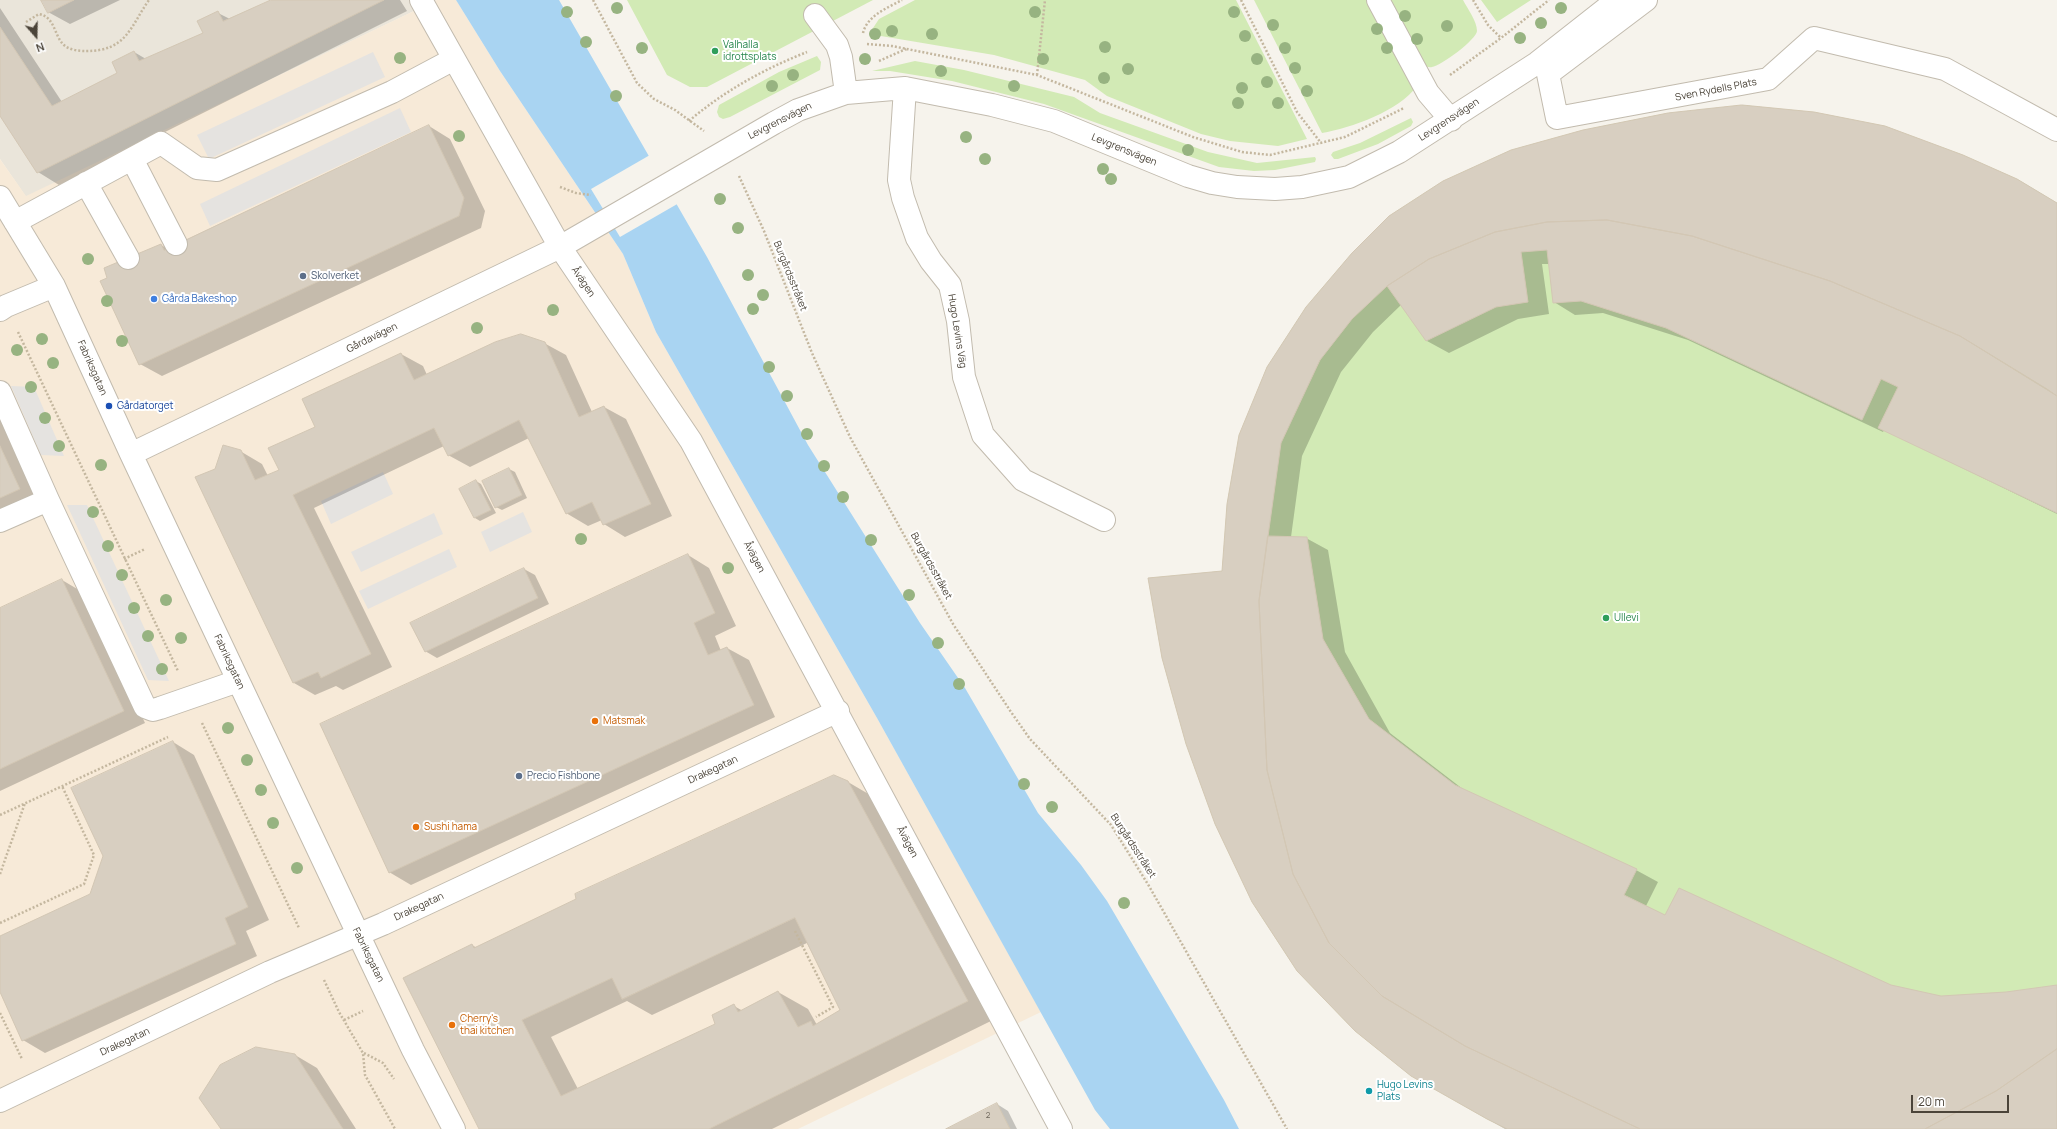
<!DOCTYPE html>
<meta charset="utf-8">
<style>
body{margin:0}
#map{position:relative;width:2057px;height:1129px;overflow:hidden;background:#f6f3ec;font-family:Manrope,sans-serif}
canvas{display:block}
.north{position:absolute;left:16px;top:16px;width:40px;height:40px;-webkit-text-stroke:3px #fff;paint-order:stroke;rotate:160deg;font-size:11px;font-weight:700;line-height:16px;text-align:center;color:#4b4439}
.north::after{content:'';display:block;margin:auto;width:14px;height:18px;background:#4b4439;clip-path:polygon(50% 0,100% 100%,50% 72%,0 100%)}
.scale{position:absolute;left:1911px;top:1095px;width:98px;height:18px;box-sizing:border-box;border:2px solid #4b4439;border-top:0;padding-left:5px;font-size:12px;line-height:14px;white-space:nowrap;color:#4b4439;-webkit-text-stroke:3px #fff;paint-order:stroke}
</style>
<div id="map">
<canvas width="2057" height="1129"></canvas>
<div class="north">N</div>
<div class="scale">20 m</div>
</div>
<script>
const ctx = document.querySelector('canvas').getContext('2d');
ctx.lineJoin = 'round';
function fill(path, color) { ctx.fillStyle = color; ctx.fill(path, 'evenodd'); }
function stroke(path, color, width, dash) { ctx.strokeStyle = color; ctx.lineWidth = width; ctx.lineCap = dash ? 'butt' : 'round'; ctx.setLineDash(dash || []); ctx.stroke(path); }
function label(font, color, halo, rows, align = 'center') {
  ctx.font = font + ' Manrope,sans-serif'; ctx.lineWidth = 4; ctx.setLineDash([]); ctx.textBaseline = 'middle'; ctx.strokeStyle = halo; ctx.fillStyle = color; for (const [text, x, y, turn = 0] of rows) {
    ctx.save(); ctx.translate(x, y); ctx.rotate((+turn || 0) * Math.PI / 180); ctx.textAlign = isNaN(turn) ? turn : align; if (halo) ctx.strokeText(text, 0, 0); ctx.fillText(text, 0, 0); ctx.restore();
  }
}
fill(new Path2D(`
 M0,0H437L26,197L0,159Z`), '#eae5da');
fill(new Path2D(`
 M437,0H456L500,71L623,254L656,332L877,718L1041,1012L798,1129H0V159L26,196Z`), '#f7ead8');
fill(new Path2D(`
 M627,0H873L707,87H690L667,75Z
 M915,0H1236L1307,139L1278,146L1230,141L1201,134L1107,96L1085,80L994,55L869,34L879,19Z
 M1254,0H1372L1417,86C1399,111 1351,128 1322,133Z
 M1389,0H1463C1467,8 1477,21 1477,31C1477,39 1441,66 1432,67C1429,68 1426,66 1423,65Z
 M1481,0H1531L1497,22Z
 M817,56L821,62L820,70L730,117L723,119L719,117L717,112L719,105L779,72Z
 M915,61L964,70L1074,97L1100,113L1208,152L1257,163L1315,157L1316,159L1315,162L1275,170L1254,171L1219,167L1044,104L952,81L890,71H872Z
 M1742,105L1814,112L1885,126L1963,155L2017,179L2057,203V1129H1507L1487,1119L1411,1076L1355,1031L1297,971L1252,902L1215,824L1186,744L1162,658L1148,578L1222,571L1227,504L1239,435L1267,367L1306,307L1352,253L1389,216L1443,181L1511,150L1583,130L1668,113Z
 M1411,118L1413,122L1411,126L1378,144L1338,159H1334L1331,155L1333,152L1360,143Z`), '#d2eab5');
fill(new Path2D(`
 M373,52L385,77L209,159L197,135Z
 M400,108L411,132L210,226L200,204Z
 M11,386L34,387L64,456L41,455Z
 M383,472L393,494L331,524L321,501Z
 M67,505H87L169,681L148,680Z
 M523,512L532,532L490,552L481,532Z
 M434,513L443,534L361,572L351,552Z
 M449,549L457,567L368,609L359,591Z`), '#e5e3e0');
fill(new Path2D(`
 M456,0H559L707,257L808,445L920,623L965,688L1038,813L1081,865L1107,901L1224,1100L1239,1129H1110L1095,1110L877,718L656,332L623,254L500,71Z`), '#a9d4f2');
fill(new Path2D(`
 M650,155L679,203L620,237L591,189Z`), '#f6f3ec');
fill(new Path2D(`
 M42,0H120L70,24L48,12Z
 M273,0H400L407,11L59,185L38,172L0,115V8L62,102L119,73L134,52L146,59L204,33L218,13L230,19Z
 M429,126L450,139L485,211L481,228L162,376L140,364L108,278L161,245L168,249Z
 M2057,203V514L1884,430L1883,432L1688,340L1603,313L1575,315L1554,302L1550,264H1542L1549,314L1518,319L1449,353L1427,341L1401,305L1373,332L1341,372L1302,456L1291,537L1306,538L1328,550L1345,652L1390,733L1468,793L1636,870L1658,882L1646,906L1666,916L1890,986L1941,997L2006,993L2057,986V1129H1505L1412,1075L1223,572L1352,254Z
 M544,343L566,355L592,412L604,407L626,419L672,516L625,537L604,524L602,520L588,526L566,513L529,438L470,467L448,455L444,446L314,508L392,667L343,690L336,686L315,695L294,683L216,469L240,451L262,464L268,476L280,471L316,427L401,354L423,366L427,375Z
 M0,413L41,501L0,520Z
 M509,469L515,472L527,498L502,510L496,507Z
 M476,481L481,484L496,513L480,521L475,518L461,489Z
 M688,555L709,568L736,626L715,636L721,651L727,648L749,660L775,717L411,885L389,872Z
 M524,569L535,575L549,604L437,658L425,651Z
 M62,580L84,593L145,723L0,791V609Z
 M173,742L194,755L269,920L246,931L257,956L45,1053L23,1040L0,989V937L91,895Z
 M848,782L877,799L997,1018L772,1129H480L472,945L477,948ZM807,943L842,1011L817,1025L808,1009L778,992L743,1011L734,1006L716,1025L578,1089L551,1037L627,1001L652,1015Z
 M295,1055L317,1068L356,1129H223Z
 M997,1104L1008,1111L1017,1129H948Z`), '#0003');
const building = new Path2D(`
 M41,0H74L48,13Z
 M271,0H384L37,173L0,116V27L52,106L117,73L112,62L134,51L139,61L203,33L197,21L218,11L223,21Z
 M1742,105L1814,112L1885,126L1963,155L2017,179L2057,203V396L1960,336L1830,281L1692,236L1607,220L1547,222L1495,232L1429,259L1387,286L1352,319L1320,360L1281,443L1259,601L1267,770L1293,874L1329,943L1382,996L1465,1046L1640,1129H1507L1487,1119L1411,1076L1355,1031L1297,971L1252,902L1215,824L1186,744L1162,658L1148,578L1222,571L1227,504L1239,435L1267,367L1306,307L1352,253L1389,216L1443,181L1511,150L1583,130L1668,113Z
 M429,125L464,198L459,216L139,365L100,281L107,278L104,268L161,244L164,250Z
 M1607,220L1692,236L1830,281L1960,336L2047,389L2057,396V513L1878,428L1898,387L1881,379L1862,420L1666,328L1581,301L1553,303L1547,250L1521,252L1528,302L1496,307L1426,341L1387,286L1429,259L1495,232L1547,222Z
 M521,334L545,342L579,417L604,406L651,504L603,525L592,502L566,514L519,420L448,456L434,428L293,495L371,654L321,678L318,672L293,683L195,477L215,469L223,445L241,450L255,480L279,470L268,448L315,427L302,399L401,353L414,380L495,342Z
 M0,446L20,489L0,498Z
 M509,468L522,495L495,508L482,481Z
 M476,480L491,510L474,518L459,489Z
 M1268,536L1307,537L1323,639L1369,719L1455,785L1637,869L1624,895L1665,915L1679,888L1891,985L1941,996L2006,992L2057,985V1049L1996,1091L1925,1129H1640L1465,1046L1382,996L1329,943L1293,874L1267,770L1259,601Z
 M688,554L715,613L694,623L708,655L727,647L754,705L389,873L320,724Z
 M524,568L538,598L425,652L410,623Z
 M62,579L124,711L0,769V608Z
 M173,741L248,907L225,918L236,944L22,1041L0,992V936L90,894L103,856L71,788Z
 M834,775L848,781L968,1001L709,1129H479L403,978L472,944L474,948L576,899L575,894ZM795,918L840,1010L813,1026L811,1021L798,1027L778,991L738,1012L734,1004L712,1015L715,1024L561,1096L522,1020L612,978L622,999Z
 M256,1047L295,1054L343,1129H221L199,1098L220,1065Z
 M2057,1049V1129H1925L1996,1091Z
 M997,1103L1010,1129H946Z`);
fill(building, '#d8cfc1');
stroke(building, '#d3c7b4', 1);
const minor = new Path2D(`
 M421,0L560,247L691,441L1061,1129
 M1378,0L1428,93L1451,120
 M1646,0L1548,74L1557,118L1768,79L1814,38L1945,69L2057,130
 M815,15L837,45L841,57L846,93
 M905,88L899,180L903,198L917,238L931,261L950,285L958,321L964,377L983,435L1023,480L1104,520
 M132,159L176,244
 M86,183L128,258
 M0,197L54,286L131,454L359,936L413,1050L454,1129
 M15,222L161,143L197,168L217,170L392,92L454,59
 M0,310L6,306L54,286
 M0,392L48,500L145,707L153,710L160,708L238,681
 M131,454L560,247L774,123L798,110L846,93L905,88L992,105L1054,121L1188,176L1212,183L1237,187L1275,189L1302,187L1349,177L1399,152L1537,63L1617,0
 M0,521L48,500
 M0,1101L270,972L383,924L838,711`);
stroke(minor, '#c2bbae', 24);
stroke(new Path2D(`
 M593,0L637,83L654,99L675,110L704,131
 M1241,0L1297,112L1321,143
 M1473,0L1488,25L1501,38
 M26,22L39,14C55,17 54,35 63,44C68,50 79,51 86,51C127,51 130,27 149,0
 M863,33C867,16 887,8 902,0
 M867,44L892,46L1037,75L1193,137L1242,152L1270,155L1345,137L1404,108
 M879,61L906,49
 M1037,75L1045,0
 M1450,75L1501,38L1549,0
 M689,121C724,91 764,69 807,52
 M739,176L764,231L812,353L850,437L953,624L1011,712L1030,739L1111,825L1149,886L1287,1129
 M560,187L576,193L591,195
 M18,332L178,671
 M124,559L145,549
 M202,723L299,928
 M0,815L168,737
 M0,874L25,803
 M0,923L84,884L94,855L62,786
 M795,931L833,1007L816,1017
 M324,980L339,1012L363,1053L365,1075L395,1129
 M0,1013L22,1059
 M344,1020L363,1011
 M364,1053L383,1063L394,1079`), '#c4b79f', 2.5, [2, 2]);
stroke(minor, '#fff', 22);
ctx.fillStyle = '#97b381';
for (const [x, y] of [
 [617,8],
 [1561,8],
 [567,12],
 [1035,12],
 [1234,12],
 [1405,16],
 [1541,23],
 [1273,25],
 [1447,26],
 [1377,29],
 [892,31],
 [875,34],
 [932,34],
 [1245,36],
 [1520,38],
 [1417,39],
 [586,42],
 [1105,47],
 [642,48],
 [1285,48],
 [1387,48],
 [400,58],
 [865,59],
 [1043,59],
 [1257,59],
 [1295,68],
 [1128,69],
 [941,71],
 [793,75],
 [1104,78],
 [1267,82],
 [772,86],
 [1014,86],
 [1242,88],
 [1307,91],
 [616,96],
 [1238,103],
 [1278,103],
 [459,136],
 [966,137],
 [1188,150],
 [985,159],
 [1103,169],
 [1111,179],
 [720,199],
 [738,228],
 [88,259],
 [748,275],
 [763,295],
 [107,301],
 [753,309],
 [553,310],
 [477,328],
 [42,339],
 [122,341],
 [17,350],
 [53,363],
 [769,367],
 [31,387],
 [787,396],
 [45,418],
 [807,434],
 [59,446],
 [101,465],
 [824,466],
 [843,497],
 [93,512],
 [581,539],
 [871,540],
 [108,546],
 [728,568],
 [122,575],
 [909,595],
 [166,600],
 [134,608],
 [148,636],
 [181,638],
 [938,643],
 [162,669],
 [959,684],
 [228,728],
 [247,760],
 [1024,784],
 [261,790],
 [1052,807],
 [273,823],
 [297,868],
 [1124,903]
]) { ctx.beginPath(); ctx.arc(x, y, 6, 0, 2 * Math.PI); ctx.fill(); }
for (const [x, y, r, color] of [
 [715,51,4,"#2e9e5b"],
 [303,276,4,"#5c6f8a"],
 [154,299,4,"#3f7fe0"],
 [109,406,4,"#1a4fb4"],
 [1606,618,4,"#2e9e5b"],
 [595,721,4,"#e8710a"],
 [519,776,4,"#5c6f8a"],
 [416,827,4,"#e8710a"],
 [452,1025,4,"#e8710a"],
 [1369,1091,4,"#0f9aa8"]
]) { const dot = new Path2D(); dot.arc(x, y, r, 0, 2 * Math.PI); ctx.fillStyle = color; ctx.fill(dot); stroke(dot, '#fff', 1.5); }
label('8px', '#6e675b', null, [
 ["2",988,1116]
]);
label('10px', '#27864d', '#fff', [
 ["Valhalla",723,45],
 ["idrottsplats",723,57],
 ["Ullevi",1614,618]
], 'left');
label('10px', '#4b4439', '#fff', [
 ["Sven Rydells Plats",1716,90,-11],
 ["Levgrensvägen",1449,120,-33],
 ["Levgrensvägen",780,121,-27],
 ["Levgrensvägen",1124,150,22],
 ["Burgårdsstråket",790,276,68],
 ["Åvägen",583,282,56],
 ["Hugo Levins Väg",957,331,81],
 ["Gårdavägen",372,338,-26],
 ["Fabriksgatan",92,368,66],
 ["Åvägen",754,557,62],
 ["Burgårdsstråket",931,566,61],
 ["Fabriksgatan",229,662,65],
 ["Drakegatan",713,770,-25],
 ["Åvägen",907,842,62],
 ["Burgårdsstråket",1133,846,57],
 ["Drakegatan",419,907,-25],
 ["Fabriksgatan",368,955,64],
 ["Drakegatan",125,1042,-25]
]);
label('10px', '#4e5e75', '#fff', [
 ["Skolverket",311,276],
 ["Precio Fishbone",527,776]
], 'left');
label('10px', '#366cbe', '#fff', [
 ["Gårda Bakeshop",162,299]
], 'left');
label('10px', '#164399', '#fff', [
 ["Gårdatorget",117,406]
], 'left');
label('10px', '#c56008', '#fff', [
 ["Matsmak",603,721],
 ["Sushi hama",424,827],
 ["Cherry's",460,1019],
 ["thai kitchen",460,1031]
], 'left');
label('10px', '#0d838f', '#fff', [
 ["Hugo Levins",1377,1085],
 ["Plats",1377,1097]
], 'left');
</script>
